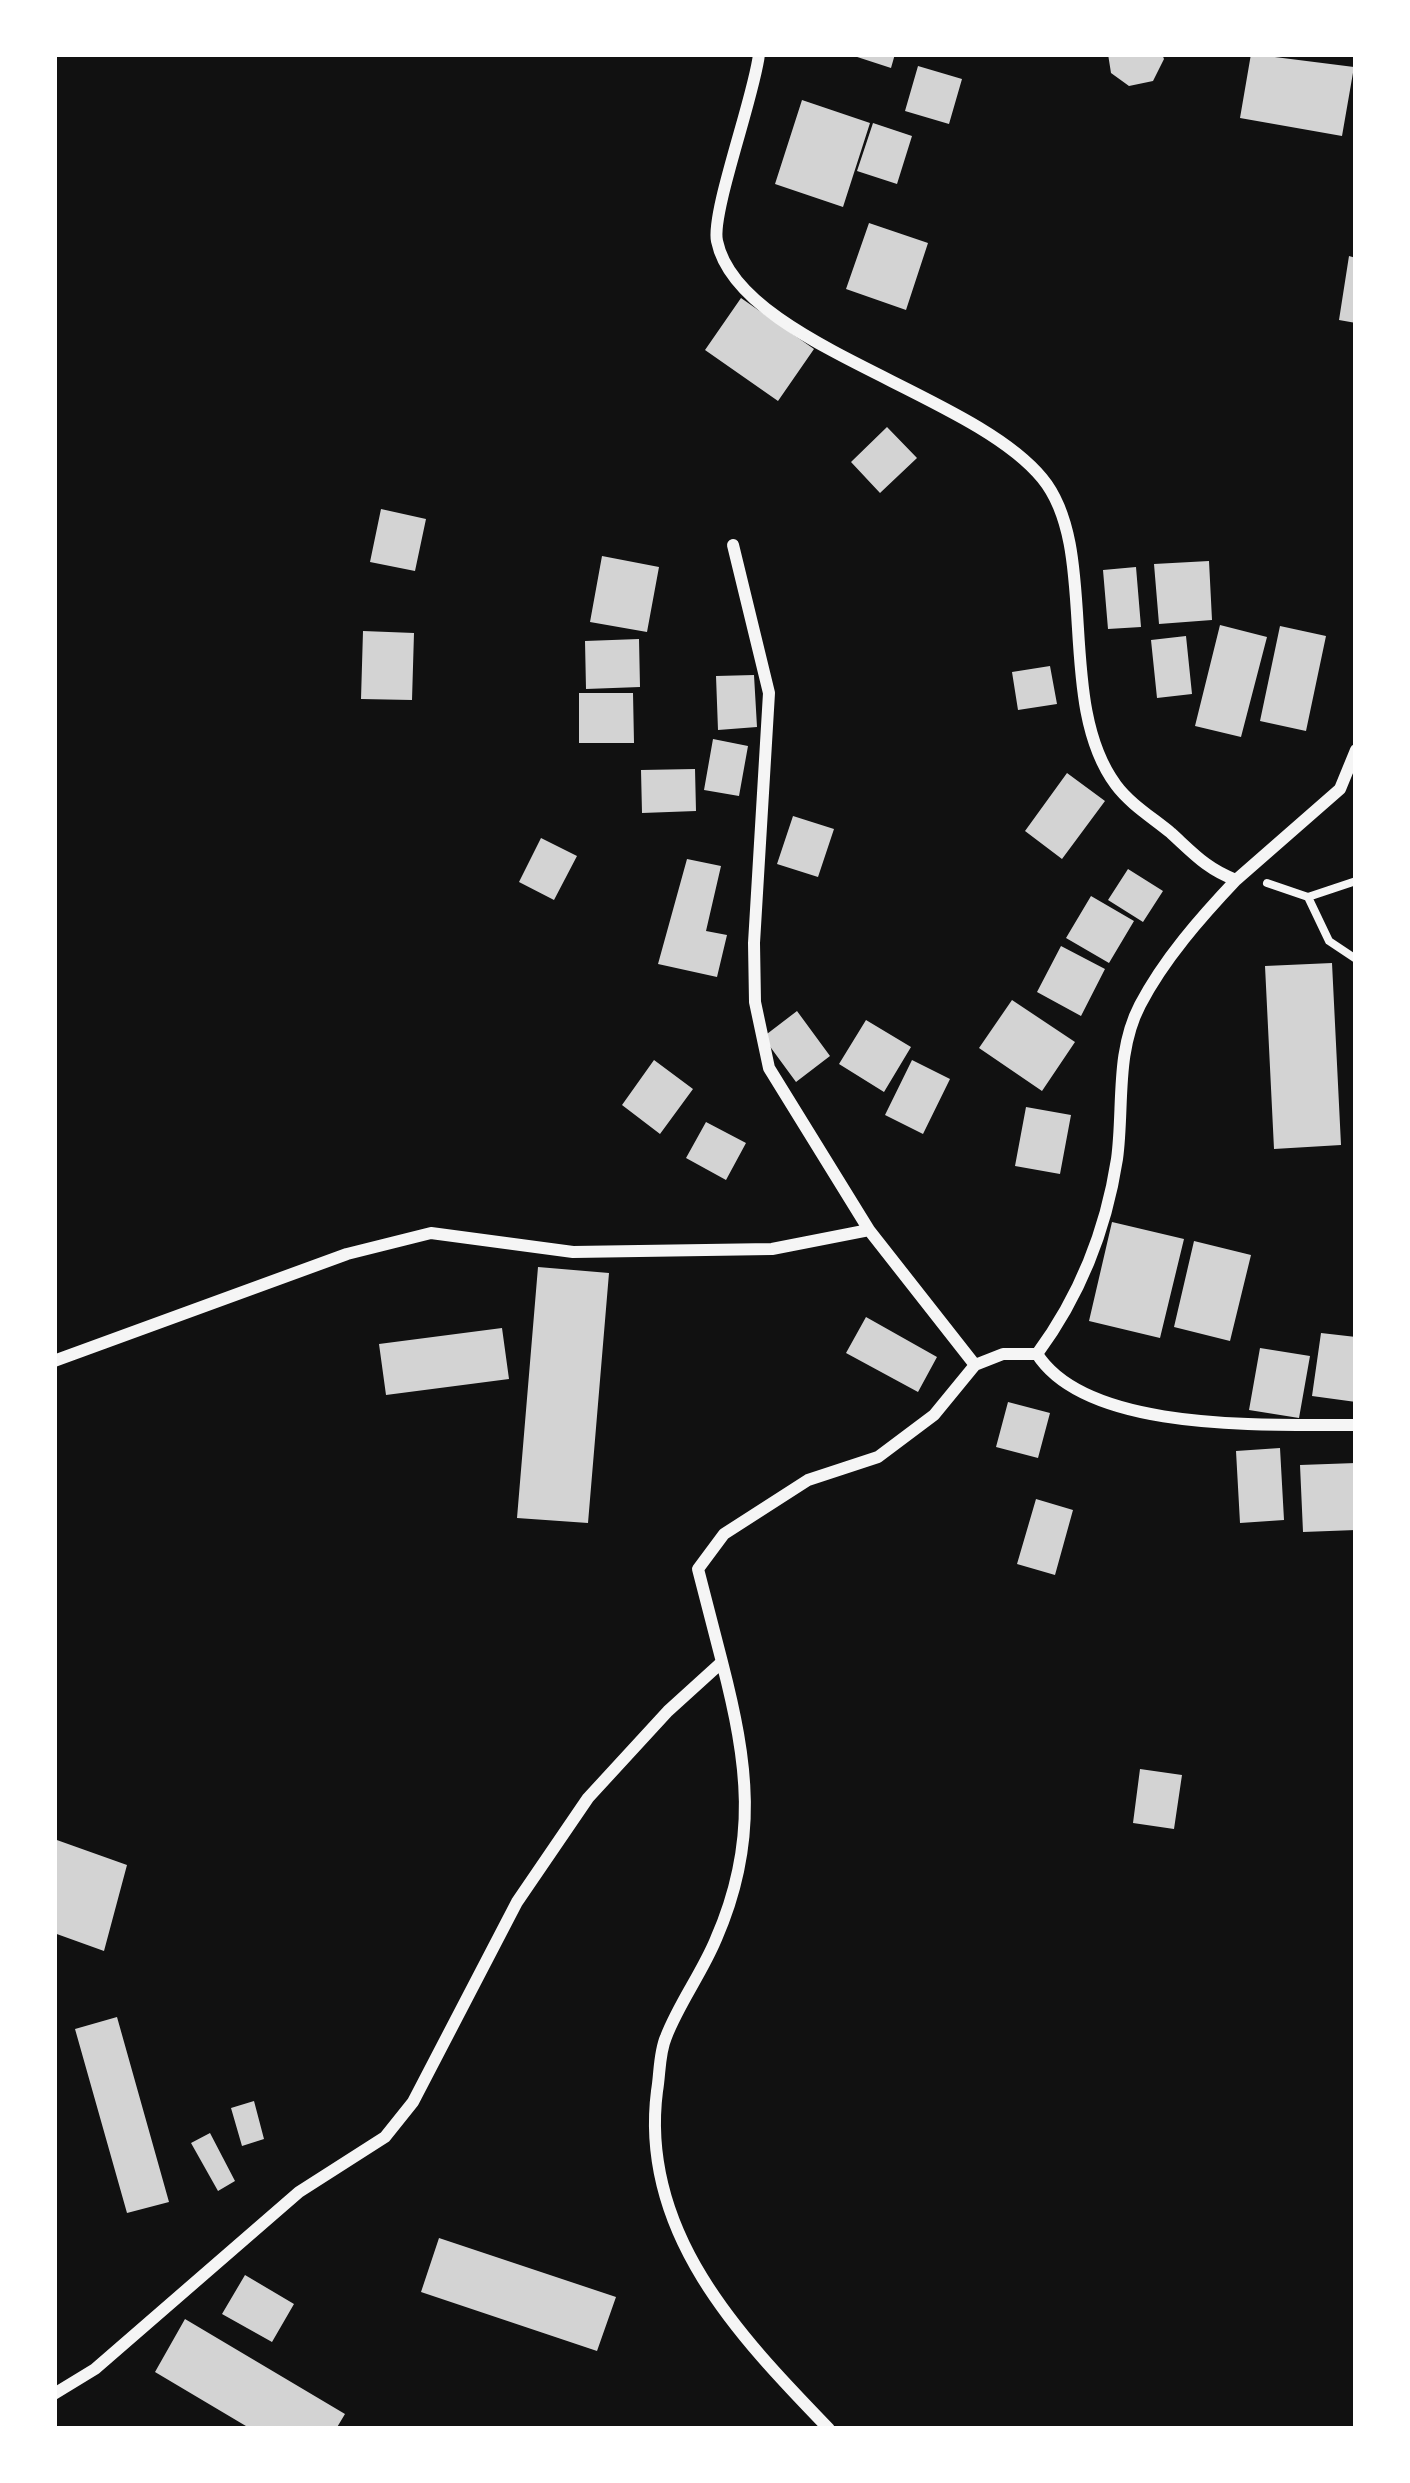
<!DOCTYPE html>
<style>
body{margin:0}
#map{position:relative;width:1410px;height:2483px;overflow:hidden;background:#111;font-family:Rubik,sans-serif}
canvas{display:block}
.frame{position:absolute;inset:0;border:57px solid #fff;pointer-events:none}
</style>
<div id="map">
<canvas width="1410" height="2483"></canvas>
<div class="frame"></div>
</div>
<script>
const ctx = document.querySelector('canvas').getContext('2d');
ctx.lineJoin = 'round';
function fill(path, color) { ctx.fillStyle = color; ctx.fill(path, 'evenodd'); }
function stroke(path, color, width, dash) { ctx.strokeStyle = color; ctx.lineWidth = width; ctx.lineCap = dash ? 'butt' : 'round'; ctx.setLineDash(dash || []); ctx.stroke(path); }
fill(new Path2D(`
 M848,54H895L891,68Z
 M1108,54H1162L1164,59L1153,81L1129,86L1111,73Z
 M1251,54L1354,67L1342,136L1240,118Z
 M918,66L962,79L949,124L905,111Z
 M802,100L870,123L843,207L775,184Z
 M873,123L912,136L897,184L857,171Z
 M869,223L928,243L906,310L846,289Z
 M1349,256L1356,258V323L1339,320Z
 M741,298L814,349L778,401L705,350Z
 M887,427L917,458L880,493L851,462Z
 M381,509L426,519L415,571L370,562Z
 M602,556L659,567L647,632L590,622Z
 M1209,561L1212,620L1159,624L1154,564Z
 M1136,567L1141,627L1108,629L1103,570Z
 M1220,625L1267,637L1241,737L1195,726Z
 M1280,626L1326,636L1306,731L1260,721Z
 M363,631L414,633L412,700L361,699Z
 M1186,636L1192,694L1157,698L1151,640Z
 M639,639L640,687L586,689L585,641Z
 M1050,666L1057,704L1018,710L1012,672Z
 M754,675L757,727L718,730L716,676Z
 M579,693H633L634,743H579Z
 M713,739L748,746L739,796L704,790Z
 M695,769L696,811L642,813L641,770Z
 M1067,773L1105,801L1062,859L1025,831Z
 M793,816L834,829L818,877L777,864Z
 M541,838L577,856L554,900L519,882Z
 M687,859L721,866L706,931L727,935L717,977L658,964Z
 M1128,869L1163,891L1143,922L1108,900Z
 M1091,896L1134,921L1109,963L1066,938Z
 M1061,946L1105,969L1081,1016L1037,992Z
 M1332,963L1341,1145L1274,1149L1265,966Z
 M1012,1000L1075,1042L1042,1091L979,1048Z
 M797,1011L830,1056L796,1082L763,1037Z
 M866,1020L911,1047L884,1092L839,1064Z
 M654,1060L693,1089L660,1134L622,1105Z
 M912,1060L950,1079L923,1134L885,1115Z
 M1026,1107L1071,1115L1060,1174L1015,1166Z
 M706,1122L746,1143L726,1180L686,1158Z
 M1112,1222L1184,1239L1160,1338L1089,1321Z
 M1194,1241L1251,1255L1230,1341L1174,1327Z
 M538,1267L609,1273L588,1523L517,1518Z
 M866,1317L937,1357L918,1392L846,1353Z
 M502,1328L509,1379L386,1395L379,1344Z
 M1321,1333L1356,1337V1402L1312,1396Z
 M1260,1348L1310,1356L1299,1418L1249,1410Z
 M1008,1402L1050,1413L1038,1458L996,1447Z
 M1280,1448L1284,1520L1240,1523L1236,1451Z
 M1356,1463V1530L1303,1532L1300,1465Z
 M1036,1499L1073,1510L1055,1575L1017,1564Z
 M1140,1769L1182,1775L1174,1829L1133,1823Z
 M54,1839L127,1865L104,1951L54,1933Z
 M117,2017L169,2202L127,2213L75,2029Z
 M254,2101L264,2139L242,2146L231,2108Z
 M210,2133L235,2181L218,2191L191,2143Z
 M439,2238L616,2297L597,2351L421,2292Z
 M245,2275L294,2304L272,2342L222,2314Z
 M185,2319L345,2414L336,2429H251L155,2372Z`), '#d3d3d3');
stroke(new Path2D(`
 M1267,883L1308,897L1329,941L1356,959
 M1308,897L1356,881`), '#f5f5f5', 8);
stroke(new Path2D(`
 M759,54C755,94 711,212 717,241C738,344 972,392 1042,478C1101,549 1054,702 1116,785C1130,804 1153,818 1171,833C1194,854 1207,869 1236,880C1201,917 1164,959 1140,1005C1115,1053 1124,1108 1117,1159C1106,1230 1079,1297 1037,1354
 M733,545L769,693L754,943L755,1002L769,1068L869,1230L975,1365
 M1236,880L1340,789L1356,750
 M54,1361L347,1254L431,1233L573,1252L772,1249L869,1230
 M722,1662C748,1763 759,1841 716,1939C702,1973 679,2003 666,2037C659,2053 660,2074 657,2091C639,2232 739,2336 829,2429
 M54,2394L95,2369L299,2192L385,2137L413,2102L517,1902L588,1798L668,1711L722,1662L698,1569L724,1534L808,1480L878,1457L934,1415L975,1365L1003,1354H1037C1088,1434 1271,1424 1356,1425`), '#f5f5f5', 12);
</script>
